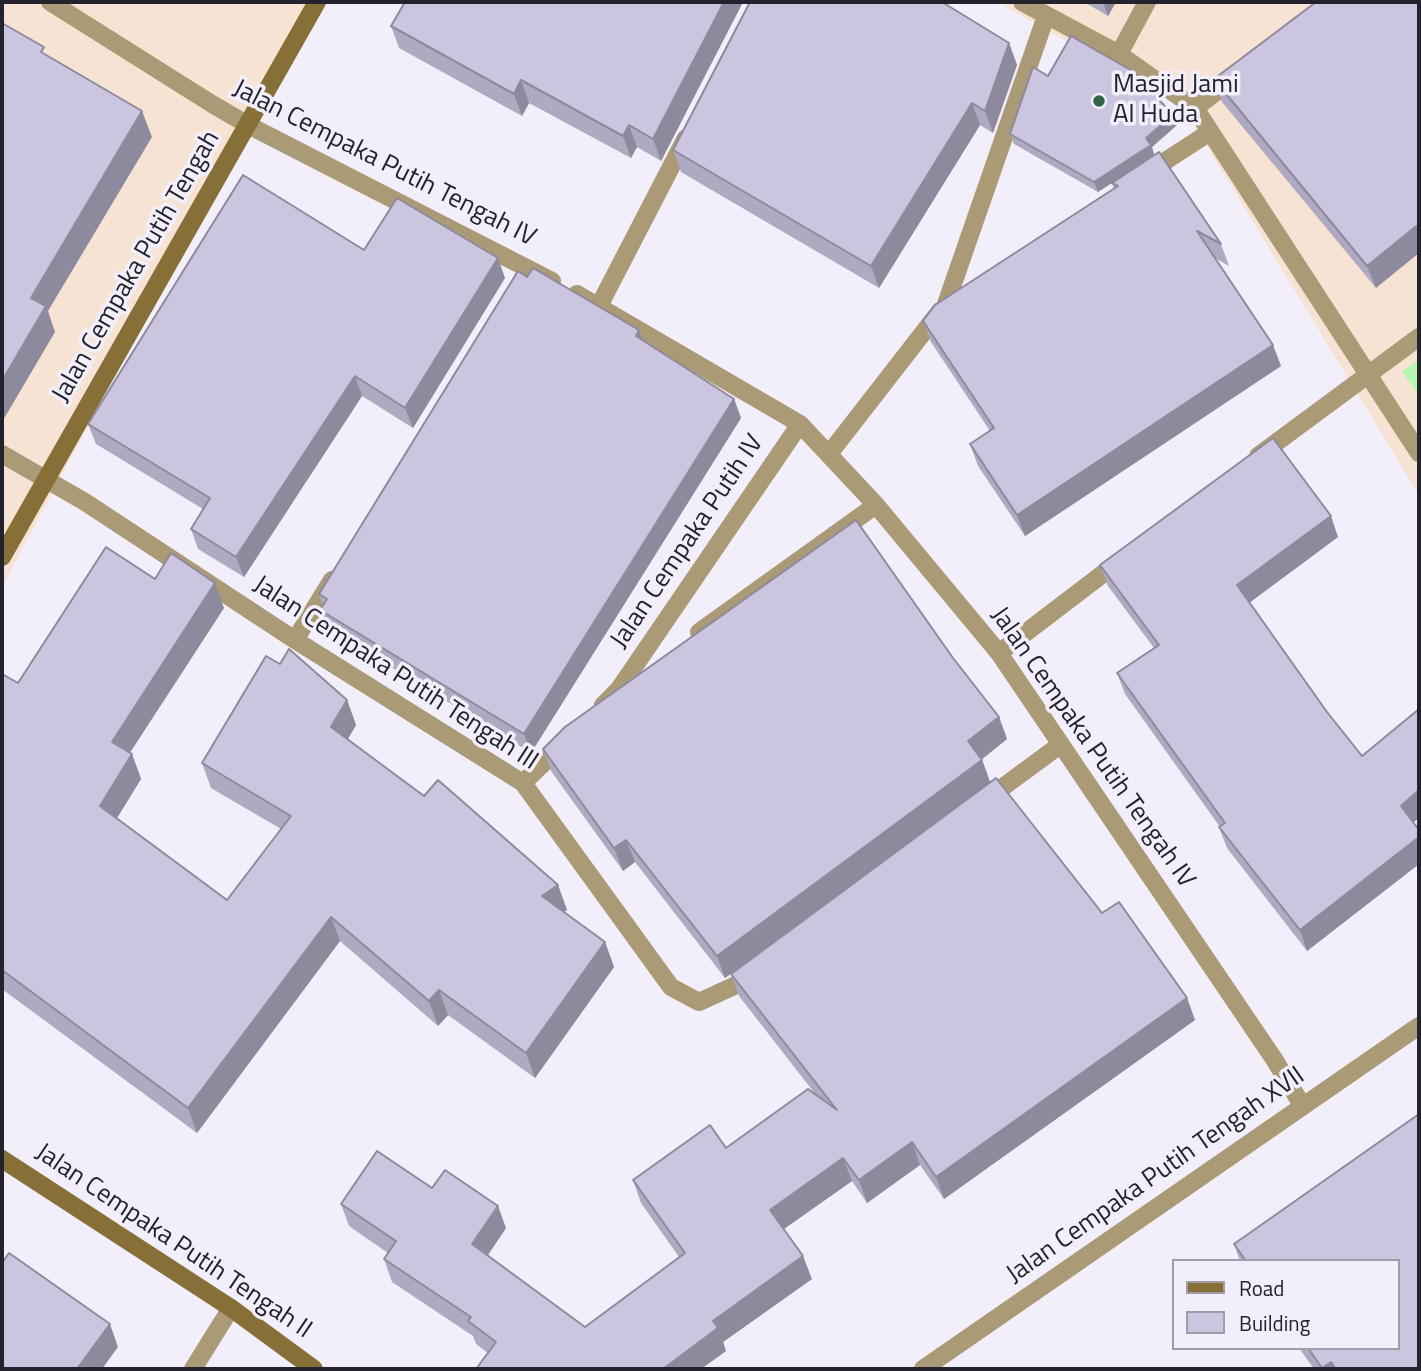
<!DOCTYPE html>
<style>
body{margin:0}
#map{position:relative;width:1421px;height:1371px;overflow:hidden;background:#f2effa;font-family:"Titillium Web",sans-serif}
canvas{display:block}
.frame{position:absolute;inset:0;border:4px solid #24222c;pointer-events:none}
.legend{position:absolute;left:1172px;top:1259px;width:228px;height:91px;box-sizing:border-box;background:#f2effa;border:2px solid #a09da8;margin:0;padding:9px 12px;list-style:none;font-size:21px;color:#24222c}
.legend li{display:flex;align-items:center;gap:14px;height:35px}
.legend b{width:35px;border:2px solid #a09da8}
</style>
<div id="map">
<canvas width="1421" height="1371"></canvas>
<div class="frame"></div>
<ul class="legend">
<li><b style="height:9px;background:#877037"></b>Road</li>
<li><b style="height:19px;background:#cbc5e0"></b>Building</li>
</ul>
</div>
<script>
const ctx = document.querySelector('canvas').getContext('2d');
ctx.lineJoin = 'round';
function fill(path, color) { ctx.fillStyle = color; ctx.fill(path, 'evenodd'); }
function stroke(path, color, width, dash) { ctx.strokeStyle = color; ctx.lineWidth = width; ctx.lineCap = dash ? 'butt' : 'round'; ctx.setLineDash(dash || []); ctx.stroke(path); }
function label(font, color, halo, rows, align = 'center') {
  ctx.font = font + ' "Titillium Web",sans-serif'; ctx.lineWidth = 7; ctx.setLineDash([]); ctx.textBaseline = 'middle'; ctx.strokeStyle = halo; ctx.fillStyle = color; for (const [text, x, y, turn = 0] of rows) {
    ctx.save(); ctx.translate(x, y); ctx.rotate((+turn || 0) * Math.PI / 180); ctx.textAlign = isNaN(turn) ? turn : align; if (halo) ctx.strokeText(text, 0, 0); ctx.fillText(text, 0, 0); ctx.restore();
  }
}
fill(new Path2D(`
 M2,2H314L2,587Z
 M998,2H1419V495L1185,110Z`), '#f7e3d4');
fill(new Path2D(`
 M1419,359V395L1402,372Z`), '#b6f6b0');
stroke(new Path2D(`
 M50,2L212,104L248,125L552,281
 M1022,2L1119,54L1195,108L1419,453
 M1119,54L1147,2
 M1195,108L1237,76
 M1147,173L1210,132
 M577,294L800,424L876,505L999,653L1274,1059L1302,1105
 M946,304L1046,16
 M599,306L686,138
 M2,454L85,502L295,640L523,783L671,987L699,1002L734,986L753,972
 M829,454L940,311
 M1258,456L1419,337
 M699,632L876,505
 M295,640L332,580
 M999,653L1121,560
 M603,705L619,689L800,424
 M523,783L563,744
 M984,801L1060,745
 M193,1369L231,1308
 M923,1369L1419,1026`), '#aa9a76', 18);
stroke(new Path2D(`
 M2,557L317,2
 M2,1159L231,1308L314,1369`), '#877037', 18);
fill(new Path2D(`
 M743,2L661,161L637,147L631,158L529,103L522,116L399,48L391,26Z
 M1084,2H1116L1108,16Z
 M1316,2L1376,288L1222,102L1214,79Z
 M1009,43L1017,65L993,133L980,125L879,288L681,172L673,150Z
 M1048,76L1173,115L1177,125L1152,147L1154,155L1098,192L1014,144L1010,134Z
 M1112,183L1221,244L1229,266L1215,258L1281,366L1025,536L978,466L970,444L990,431L931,342L923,321L1114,189Z
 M364,250L505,278L413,428L362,396L244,577L198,549L191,529L203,509L96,444L88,424Z
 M639,330L643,340L734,399L741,418L531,753L327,628L320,610L323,606L319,594Z
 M1338,537L1250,602L1327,712L1419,830V864L1307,951L1227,848L1219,827H1220L1125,694L1117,673L1154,648L1108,586L1100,565Z
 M155,579L224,608L130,753L132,754L141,779L117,818L227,900L281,829L211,788L202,763L347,700L356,725L348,739L424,796L558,885L567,910L564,912L605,942L614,967L535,1078L448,1015L438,1026L340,941L197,1133L2,989V674L18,683Z
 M953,658L999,717L1007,739L982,759L990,782L1102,913L1187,998L1195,1020L944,1199L920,1165L867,1203L852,1181L784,1229L812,1279L723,1342L726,1351L701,1369H476L488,1353L476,1344L473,1336L392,1282L384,1259L388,1253L349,1226L341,1204L432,1188L506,1228L487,1256L585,1327L679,1257L641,1203L633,1180L726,1148L816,1095L739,996L731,974L886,859L725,978L635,862L623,871L551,771L543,749Z
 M1419,1114V1369H1314L1299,1348H1398V1261H1240L1234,1244Z`), '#afa9c1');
fill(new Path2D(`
 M724,2H743L661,161L653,139Z
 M1103,2H1116L1108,16Z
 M1009,43L1017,65L993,133L985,111Z
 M521,80L529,103L522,116L514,94Z
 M972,103L980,125L879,288L871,266Z
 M142,111L152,137L48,311L55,332L2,422V381L31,298Z
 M1173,115L1177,125L1152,147L1154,155L1098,192L1094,182Z
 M629,125L637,147L631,158L623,136Z
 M1419,224V253L1376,288L1367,266Z
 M498,258L505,278L413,428L405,408Z
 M639,330L646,349L636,336Z
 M1273,345L1281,366L1025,536L1017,515Z
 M355,376L362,396L244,577L236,557Z
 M734,399L741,418L531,753L524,734Z
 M1331,516L1338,537L1245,606L1237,585Z
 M215,583L224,608L121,766L112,742Z
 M347,700L356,725L340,752L331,727Z
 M999,717L1007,739L976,764L968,741Z
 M132,754L141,779L109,831L100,806Z
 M982,760L990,782L725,978L717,956Z
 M1419,790V818L1408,827L1401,806Z
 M1419,837V864L1307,951L1300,930Z
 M626,840L635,862L623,871L614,848Z
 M558,885L567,910L551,921L542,896Z
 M331,917L340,941L197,1133L188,1108Z
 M605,942L614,967L535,1078L526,1053Z
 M439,990L448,1015L438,1026L429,1001Z
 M1187,998L1195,1020L944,1199L936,1177Z
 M912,1142L920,1165L867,1203L859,1180Z
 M843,1158L852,1181L778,1233L770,1210Z
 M498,1206L506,1228L480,1267L472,1244Z
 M803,1256L812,1279L723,1342L726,1351L701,1369H663L713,1321Z
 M110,1324L118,1347L102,1369H77Z
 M1331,1362L1334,1369H1322V1368Z`), '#8e8a9d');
const building = new Path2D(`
 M405,2H724L653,139L629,125L623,136L521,80L514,94L391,26Z
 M750,2H942L1009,43L985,111L972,103L871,266L673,150Z
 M1316,2H1419V224L1367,266L1214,79Z
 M2,23L44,47L41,52L142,111L31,298L46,306L2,381Z
 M1071,36L1134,72L1173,115L1146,138L1151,145L1094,182L1010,134L1033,67L1048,76Z
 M1159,152L1221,244L1197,231L1273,345L1017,515L970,444L994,428L923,321L935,305L1118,186L1112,183Z
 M243,175L364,250L397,198L498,258L405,408L355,376L236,557L191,529L210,498L88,424Z
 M533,268L639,330L636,336L734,399L524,734L320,610L327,599L319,594L518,271L527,277Z
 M1273,438L1331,516L1237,585L1327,712L1362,756L1419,709V790L1401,806L1419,830V837L1300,930L1219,827L1225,823L1117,673L1159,645L1100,565Z
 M856,520L953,658L999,717L968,741L982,760L717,956L626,840L614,848L543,749L565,727Z
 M106,547L155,579L171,553L215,583L112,742L132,754L100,806L227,900L291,816L202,763L266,656L280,664L289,649L347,700L331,727L424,796L438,780L558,885L542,896L605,942L526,1053L439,990L429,1001L331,917L188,1108L2,970V674L18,683Z
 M996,778L1102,913L1119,902L1187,998L936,1177L912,1142L859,1180L843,1158L770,1210L803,1256L713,1321L718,1328L663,1369H476L496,1342L468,1321L471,1317L384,1259L396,1241L341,1204L377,1151L432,1188L445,1170L498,1206L472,1244L585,1327L685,1253L633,1180L710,1125L726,1148L808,1089L837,1110L731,974Z
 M1419,1114V1369H1336L1331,1362L1322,1368L1308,1348H1398V1261H1246L1234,1244Z
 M9,1253L110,1324L77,1369H2V1263Z`);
fill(building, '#cbc5e0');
stroke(building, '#8e8a9d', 2);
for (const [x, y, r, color] of [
 [1099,101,7,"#316449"]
]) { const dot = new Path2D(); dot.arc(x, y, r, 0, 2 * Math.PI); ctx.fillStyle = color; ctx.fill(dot); stroke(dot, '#f2effa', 2.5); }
label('26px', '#24222c', '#f2effa', [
 ["Masjid Jami",1113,86],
 ["Al Huda",1113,116]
], 'left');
label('26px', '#24222c', '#f2effa', [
 ["Jalan Cempaka Putih Tengah IV",384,164,27],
 ["Jalan Cempaka Putih Tengah",137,267,-60],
 ["Jalan Cempaka Putih IV",688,542,-56],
 ["Jalan Cempaka Putih Tengah III",395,674,33],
 ["Jalan Cempaka Putih Tengah IV",1092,748,55],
 ["Jalan Cempaka Putih Tengah XVII",1156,1176,-35],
 ["Jalan Cempaka Putih Tengah II",173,1242,34]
]);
</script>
